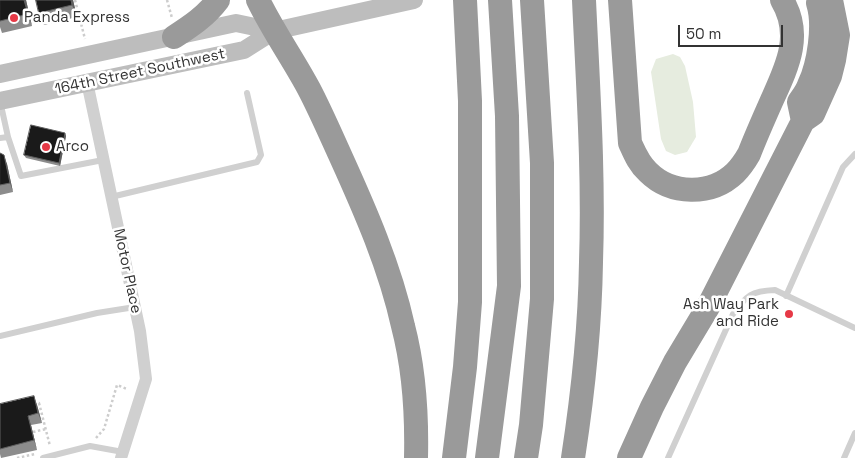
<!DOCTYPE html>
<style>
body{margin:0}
#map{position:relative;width:855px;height:458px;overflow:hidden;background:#fff;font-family:"Space Grotesk",sans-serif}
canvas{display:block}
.scale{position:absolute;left:678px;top:25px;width:105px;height:22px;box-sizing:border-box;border:2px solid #333;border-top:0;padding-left:6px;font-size:15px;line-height:18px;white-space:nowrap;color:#333;-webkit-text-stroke:4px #fff;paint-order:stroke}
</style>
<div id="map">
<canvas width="855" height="458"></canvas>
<div class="scale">50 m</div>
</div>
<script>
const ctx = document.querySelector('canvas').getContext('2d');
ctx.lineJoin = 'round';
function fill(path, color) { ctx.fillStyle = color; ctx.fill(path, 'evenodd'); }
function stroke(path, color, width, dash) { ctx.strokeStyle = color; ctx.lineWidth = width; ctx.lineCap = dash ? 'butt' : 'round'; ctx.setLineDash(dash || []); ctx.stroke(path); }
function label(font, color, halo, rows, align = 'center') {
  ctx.font = font + ' "Space Grotesk",sans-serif'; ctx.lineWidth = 5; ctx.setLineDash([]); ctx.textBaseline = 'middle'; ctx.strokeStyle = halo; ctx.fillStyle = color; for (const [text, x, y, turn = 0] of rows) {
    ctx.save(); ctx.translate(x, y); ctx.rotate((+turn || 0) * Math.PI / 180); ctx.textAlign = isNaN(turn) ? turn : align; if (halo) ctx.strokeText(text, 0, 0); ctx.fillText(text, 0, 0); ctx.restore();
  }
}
fill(new Path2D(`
 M673,54L680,57L685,66L693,102L696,137L687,152L675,155L666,151L661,139L651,72L656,59Z`), '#e6ecdf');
stroke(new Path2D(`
 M75,0L85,39
 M167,0L172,18
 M34,404L39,403L50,446
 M33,432L46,429
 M96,438L104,429L117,385L127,389
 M17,458L35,454`), '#cdcdcd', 2.5, [2.5, 2.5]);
stroke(new Path2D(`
 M0,101L8,137
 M0,138L8,137L21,176L103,160
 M111,197L257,162L261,155L247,93
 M786,296L843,167L855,154
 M0,336L97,313L135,307
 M43,458L90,446L123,452
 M668,458L733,314C747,295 751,291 775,290L855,328
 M844,458L855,433`), '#d0d0d0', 6);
stroke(new Path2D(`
 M87,82L140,331L146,379L121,458`), '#d0d0d0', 12);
stroke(new Path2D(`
 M0,74L236,23L274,31
 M0,101L244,50L274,31L414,0`), '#bdbdbd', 18);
stroke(new Path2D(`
 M258,0C273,31 293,59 309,89C320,110 330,133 340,155C365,210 390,267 403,326C414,368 417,414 416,458
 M620,0L630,143C635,154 639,164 648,172C671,195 711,196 735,173C741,167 745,161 749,154C756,136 764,118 772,100C787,67 803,35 782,0
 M174,37C191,26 206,16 218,0
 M803,121L799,102C803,96 807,91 809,85C819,64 825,25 818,3
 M454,458L465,367L470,302V101L465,0
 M487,458L509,286L507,116L500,0
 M526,458L531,425L542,299V163L532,0
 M573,458C583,393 590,327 591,262C594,174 588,87 584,0
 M629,458L652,407L675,362L708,307L803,121L813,114L830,76L834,60L838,35L831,0`), '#9a9a9a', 24);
fill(new Path2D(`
 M0,0H26L32,26L2,33L0,27Z
 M36,0H73L77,17L44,25L39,13Z
 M65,133L66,136L60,166L26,158L24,155Z
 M0,153L7,164L13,192L0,195Z
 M0,404L37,405L42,423L31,425L37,450L1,458L0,454Z`), '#8c8c8c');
fill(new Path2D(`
 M24,0H26L32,26L28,14Z
 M71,0H73L77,17L72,5Z
 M65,133L66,136L60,166L59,163Z
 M4,155L7,164L13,192L10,183Z
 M34,396L37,405L42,423L38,413Z
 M28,416L31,425L37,450L34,440Z`), '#5f5f5f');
const building = new Path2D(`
 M0,0H24L28,14L0,21Z
 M36,0H71L72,5L39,13Z
 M31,125L65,133L59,163L24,155Z
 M0,153L4,155L10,183L0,185Z
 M34,396L38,413L28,416L34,440L0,449V404Z`);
fill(building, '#1a1a1a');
stroke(building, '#5f5f5f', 1);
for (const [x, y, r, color] of [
 [14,18,5,"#e63946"],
 [46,147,5,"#e63946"],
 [789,314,5,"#e63946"]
]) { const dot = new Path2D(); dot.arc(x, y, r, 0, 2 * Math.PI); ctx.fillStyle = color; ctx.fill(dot); stroke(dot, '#fff', 2); }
label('15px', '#333', '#fff', [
 ["Panda Express",24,18],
 ["Arco",56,147],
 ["Ash Way Park",779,305,"right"],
 ["and Ride",779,322,"right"]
], 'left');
label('15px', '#333', '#fff', [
 ["164th Street Southwest",140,72,-12],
 ["Motor Place",127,271,78]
]);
</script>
